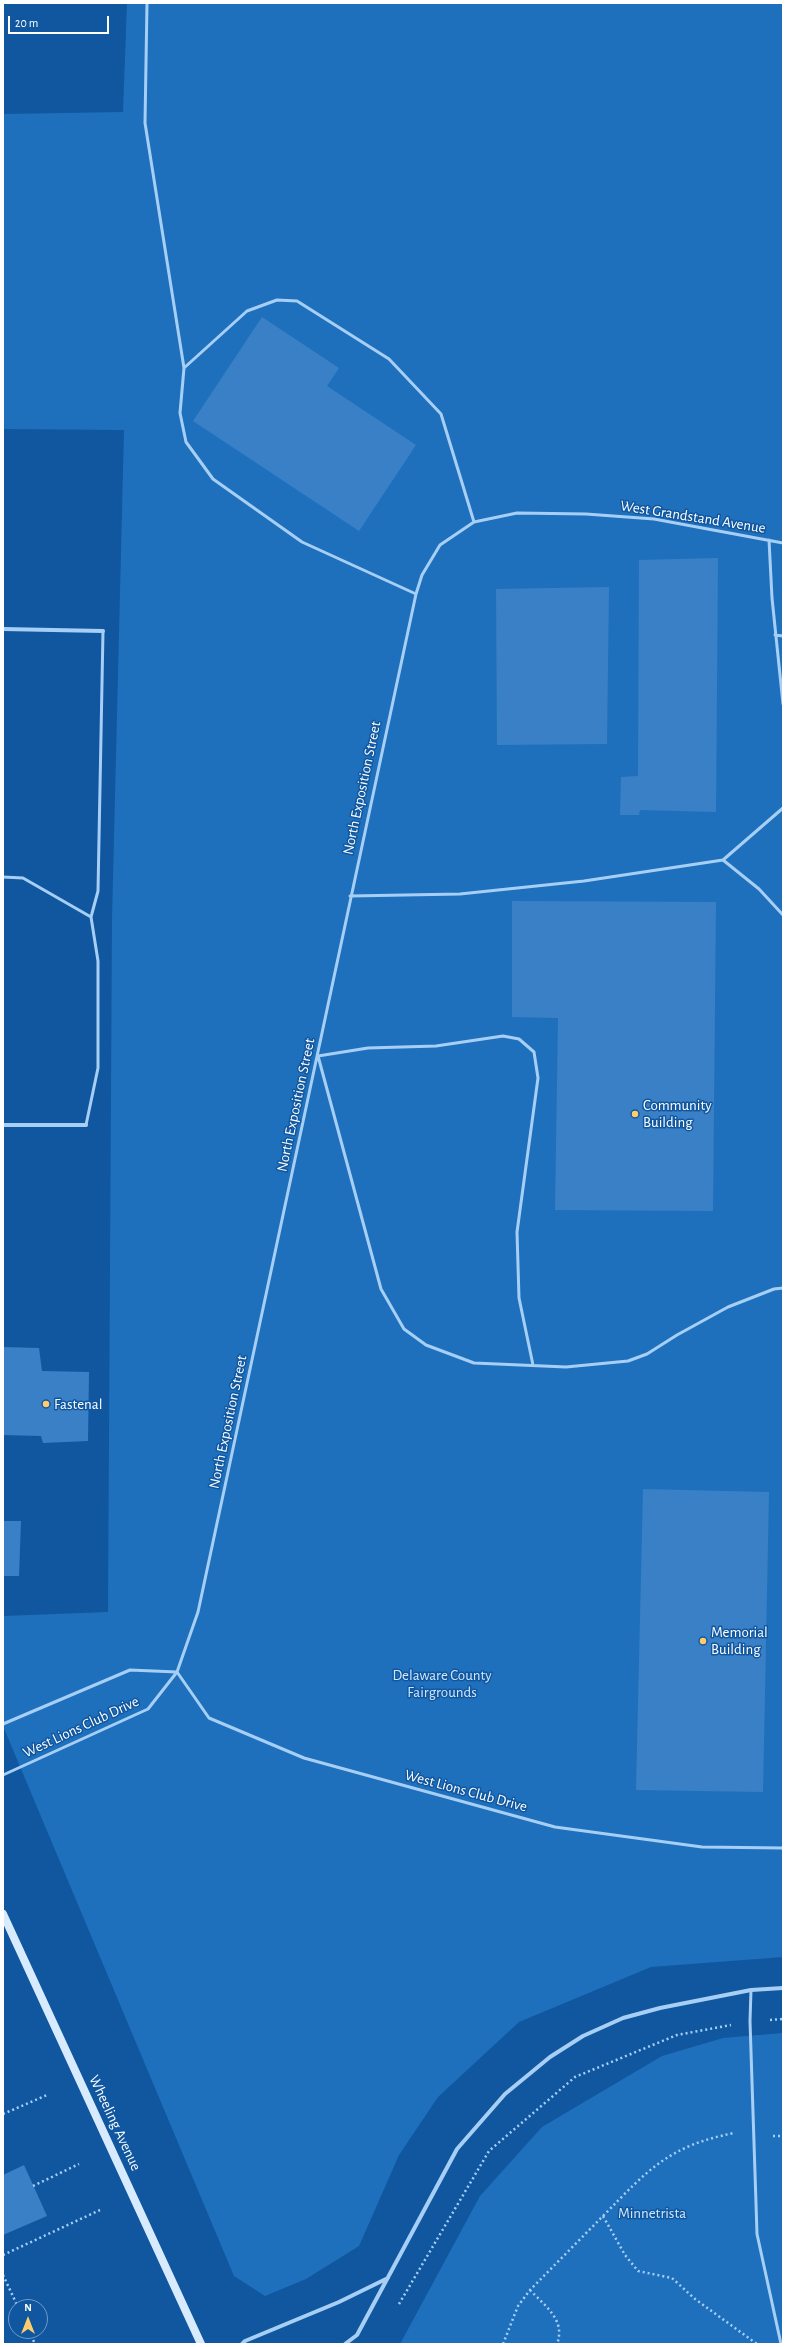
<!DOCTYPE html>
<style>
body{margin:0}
#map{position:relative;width:786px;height:2347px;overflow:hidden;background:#1057a0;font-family:"Alegreya Sans",sans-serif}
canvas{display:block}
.frame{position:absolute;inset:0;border:4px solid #fff;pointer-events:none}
.north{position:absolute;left:8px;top:2299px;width:40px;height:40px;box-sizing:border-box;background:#1057a0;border:1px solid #709ac6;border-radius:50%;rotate:0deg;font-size:11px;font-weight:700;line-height:16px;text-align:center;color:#fff}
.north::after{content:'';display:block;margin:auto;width:14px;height:18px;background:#ffcb6c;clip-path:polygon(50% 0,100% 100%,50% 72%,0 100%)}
.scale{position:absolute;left:8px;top:16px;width:101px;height:18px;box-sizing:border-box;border:2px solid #fff;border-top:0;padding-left:5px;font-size:12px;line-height:14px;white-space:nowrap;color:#fff;-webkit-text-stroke:3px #1057a0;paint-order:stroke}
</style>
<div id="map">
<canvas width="786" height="2347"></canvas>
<div class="frame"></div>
<div class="north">N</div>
<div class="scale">20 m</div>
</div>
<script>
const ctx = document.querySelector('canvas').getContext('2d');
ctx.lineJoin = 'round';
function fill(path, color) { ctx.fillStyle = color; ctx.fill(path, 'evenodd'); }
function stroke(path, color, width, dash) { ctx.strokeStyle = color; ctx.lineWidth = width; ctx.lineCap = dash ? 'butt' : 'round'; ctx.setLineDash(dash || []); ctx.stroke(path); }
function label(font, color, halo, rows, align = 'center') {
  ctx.font = font + ' "Alegreya Sans",sans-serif'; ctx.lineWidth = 3; ctx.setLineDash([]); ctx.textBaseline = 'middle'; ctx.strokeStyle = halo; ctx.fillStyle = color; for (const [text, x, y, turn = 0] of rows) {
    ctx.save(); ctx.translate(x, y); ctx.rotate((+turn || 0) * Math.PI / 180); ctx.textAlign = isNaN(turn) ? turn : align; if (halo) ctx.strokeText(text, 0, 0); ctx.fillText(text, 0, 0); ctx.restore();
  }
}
fill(new Path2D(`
 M127,3H783V1957L651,1967L519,2022L438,2097L399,2155L359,2246L306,2279L265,2296L234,2276L3,1726V1616L108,1612L112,919L124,430L3,429V114L123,112Z
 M783,2033V2344H400L480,2196L542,2127L662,2056L723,2038Z`), '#1e70bd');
fill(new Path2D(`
 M262,317L339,368L327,386L416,445L359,531L193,421Z
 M718,558L716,812L640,810L639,815H620L621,777L638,776L639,560Z
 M609,587L607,744L497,745L496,589Z
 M512,901L716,902L713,1211L555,1210L558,1018L512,1017Z
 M3,1347L39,1348L42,1371L89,1372L88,1441L43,1443L41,1436L3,1435Z
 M643,1489L769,1492L763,1792L636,1790Z
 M3,1521H21L19,1576H3Z
 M24,2165L47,2216L3,2235V2175Z`), '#3980c7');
stroke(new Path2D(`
 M770,2020L783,2019
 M3,2114L47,2095
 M773,2136H783
 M33,2186L79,2164
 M603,2216C648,2170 668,2146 734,2133
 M3,2255L100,2210
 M3,2275L18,2307
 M530,2290C545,2306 566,2320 557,2344
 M399,2304L489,2151L575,2077L677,2035L731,2025
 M29,2331L35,2344
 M503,2344L518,2306L530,2290L603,2216L625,2255L638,2271L672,2278L695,2299L757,2344`), '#a7cff5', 2.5, [2, 3]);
stroke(new Path2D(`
 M147,3L145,123L184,368
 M769,540L772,598L783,704
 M416,594L302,542L213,479L186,442L180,413L184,368L247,311L277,300L297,301L389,359L441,414L474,522
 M775,635L783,636
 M723,860L759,889L783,915
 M3,877L23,878L91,917L98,891L103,631
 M350,896L460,894L584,881L723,860L783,808
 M86,1125L98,1068V961L91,917
 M533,1365L519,1298L517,1232L538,1078L534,1052L519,1039L503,1036L436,1046L368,1048L318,1056L381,1289L404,1329L426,1345L474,1363L566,1367L628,1361L647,1354L677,1335L728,1307L774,1289L783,1288
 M177,1672L209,1718L304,1758L555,1827L702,1847L783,1848
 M3,1724L130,1670L177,1672
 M3,1775L148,1709L177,1672L198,1612L416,594L422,575L440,545L474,522L517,513L586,514L654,519L783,543
 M751,1990L750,2021L757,2234L781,2344`), '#a7cff5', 3);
stroke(new Path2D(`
 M3,629L103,631
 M3,1125H86
 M242,2344L245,2341L339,2302L388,2278
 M345,2344L357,2335L457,2149L505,2094L550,2057L583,2036L623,2018L660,2008L751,1990L783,1988`), '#a7cff5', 4);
stroke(new Path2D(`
 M3,1914L201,2344`), '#d8ebfe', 8);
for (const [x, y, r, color] of [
 [635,1114,4,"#ffcb6c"],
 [46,1404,4,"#ffcb6c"],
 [703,1641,4,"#ffcb6c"]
]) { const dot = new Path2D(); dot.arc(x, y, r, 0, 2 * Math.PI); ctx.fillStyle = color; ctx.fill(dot); stroke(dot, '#1057a0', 1.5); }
label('15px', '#fff', '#1057a0', [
 ["West Grandstand Avenue",693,517,9],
 ["North Exposition Street",362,788,-78],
 ["North Exposition Street",296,1105,-78],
 ["North Exposition Street",228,1422,-78],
 ["West Lions Club Drive",81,1727,-25],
 ["West Lions Club Drive",466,1791,15],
 ["Wheeling Avenue",115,2123,65]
]);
label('15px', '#fff', '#1057a0', [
 ["Community",643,1105],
 ["Building",643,1122],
 ["Fastenal",54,1404],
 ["Memorial",711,1632],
 ["Building",711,1649]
], 'left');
label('15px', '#d0e8fe', '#1057a0', [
 ["Delaware County",442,1675],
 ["Fairgrounds",442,1692],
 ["Minnetrista",652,2213]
]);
</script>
